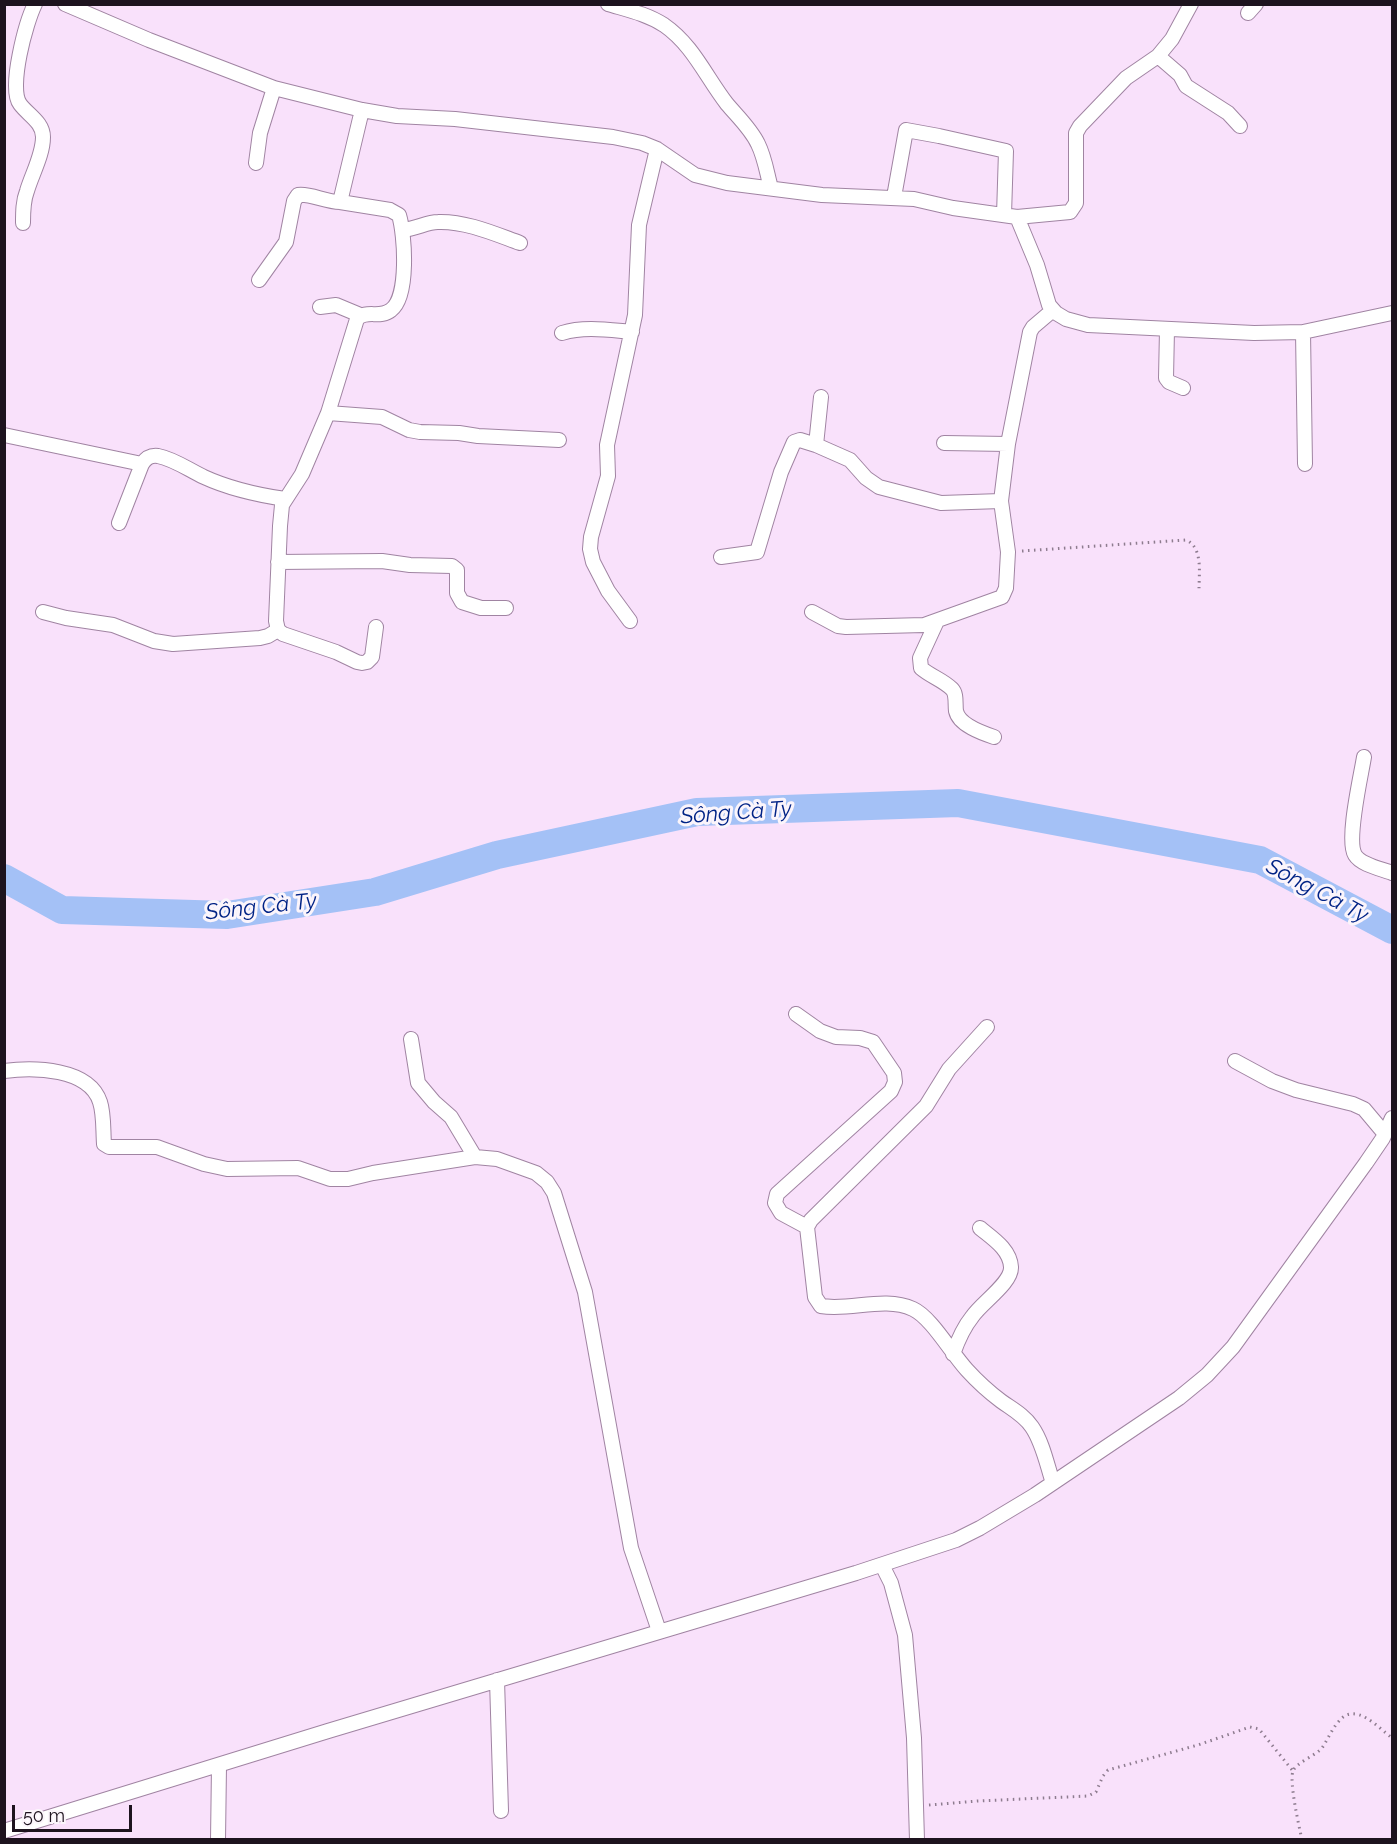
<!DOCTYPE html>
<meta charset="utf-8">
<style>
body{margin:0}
#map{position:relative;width:1397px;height:1844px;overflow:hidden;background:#f9e1fb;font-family:Raleway,sans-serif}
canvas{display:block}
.frame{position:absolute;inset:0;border:6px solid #1d131e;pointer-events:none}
.scale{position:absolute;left:12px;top:1805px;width:120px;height:27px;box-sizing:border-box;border:3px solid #1d131e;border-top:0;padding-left:8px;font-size:18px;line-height:21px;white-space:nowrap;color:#1d131e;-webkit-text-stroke:4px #fbf5fb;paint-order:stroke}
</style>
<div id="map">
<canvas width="1397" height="1844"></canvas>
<div class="frame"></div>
<div class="scale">50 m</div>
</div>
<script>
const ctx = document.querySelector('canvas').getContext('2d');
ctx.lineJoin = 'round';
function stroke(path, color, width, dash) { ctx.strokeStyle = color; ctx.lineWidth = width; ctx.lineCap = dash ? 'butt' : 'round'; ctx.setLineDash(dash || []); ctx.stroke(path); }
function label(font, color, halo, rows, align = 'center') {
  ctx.font = font + ' Raleway,sans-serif'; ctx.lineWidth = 6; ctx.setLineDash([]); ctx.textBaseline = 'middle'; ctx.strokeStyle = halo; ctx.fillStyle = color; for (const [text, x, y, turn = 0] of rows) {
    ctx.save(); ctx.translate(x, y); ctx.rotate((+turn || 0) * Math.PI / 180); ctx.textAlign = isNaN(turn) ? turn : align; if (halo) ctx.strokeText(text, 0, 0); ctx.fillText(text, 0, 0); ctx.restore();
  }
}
stroke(new Path2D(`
 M4,878L62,910L227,915L375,892L497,855L697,812L958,803L1260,860L1392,930`), '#a4c1f6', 28);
const street = new Path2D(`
 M65,4L149,40L274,88L362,110L397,116L455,119L613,137L642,143L657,149L695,175L727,183L822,195L914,199L953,208L1017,217L1037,265L1049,305L1056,313L1066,319L1088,325L1254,333L1303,332L1392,313
 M608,4C628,10 647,14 664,25C693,45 706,77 727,104C738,117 751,129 758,144C765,158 767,174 771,188
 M1248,13L1256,4
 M1158,56L1180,75L1186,86L1228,113L1240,126
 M362,110L340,202L390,210L399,215C405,235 409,297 391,310C380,319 366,309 357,319L328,413L302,474L282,505L280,526L276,621L278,630L283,634L336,652L357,662L362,663L367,662L372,657L376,627
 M256,163L260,133L274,88
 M894,197L906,130L939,136L1006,151L1004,215
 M1017,217L1070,212L1076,203V133L1080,126L1126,78L1158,56L1172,39L1191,4
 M23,223C23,212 23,201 27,191C32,174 43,155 43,137C43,122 28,115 20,104C8,88 26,22 35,4
 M402,230C417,229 426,222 438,222C466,221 495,234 520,243
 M259,280L286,242L294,201L298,195C310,193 325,202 340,202
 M320,307L336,305L360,315
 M1167,330L1166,378L1169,382L1183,388
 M1303,332L1305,464
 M562,333C584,326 609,330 632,332
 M821,397L816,445L850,460L866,478L879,487L941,503L1001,501
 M328,413L382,417L409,430L420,432L459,433L478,436L559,440
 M4,435L142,464
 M944,443L1008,444
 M119,523L142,464C146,458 150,455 158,456C174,459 189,470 204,477C230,489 258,495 285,499
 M721,557L757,552L781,472L794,442L800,440L816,445
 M278,562L382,561L410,565L452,566L457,570V593L462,602L481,608H506
 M43,612L66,618L113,625L154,641L173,644L260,638L268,636L278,630
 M812,612L838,626L846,627L924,625L1002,597L1006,588L1008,552L1001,501L1008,444L1030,332L1033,327L1053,310
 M630,621L608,591L593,562L590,549L591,537L608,476L607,445L635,315L639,225L657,149
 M937,621L920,658L921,668C930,676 943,680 952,689C957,694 955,704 956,711C959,725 982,733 994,737
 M1364,757C1361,776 1346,840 1355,855C1361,865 1382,869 1392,873
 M796,1014L820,1031L836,1037L860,1038L873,1042L894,1073L895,1082L891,1091L777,1194L775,1203L781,1213L807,1227
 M987,1027L949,1069L926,1106L811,1220L807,1227L815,1297L821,1306C851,1311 884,1296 913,1309C931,1317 952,1354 967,1370C977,1381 989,1392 1001,1401C1012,1409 1024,1415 1032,1427C1043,1443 1047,1465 1053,1483
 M411,1039L418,1083L434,1102L451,1117L475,1157
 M1235,1061L1272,1081L1296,1090L1353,1104L1364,1109L1385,1134
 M4,1071C34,1067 89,1068 100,1102C104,1114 103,1130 104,1144L109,1147H157L204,1164L227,1169L298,1168L330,1179H348L373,1173L475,1157L497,1159L536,1173L547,1182L554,1193L585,1292L631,1548L659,1631
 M953,1354C958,1340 963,1328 972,1317C981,1303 1012,1283 1011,1267C1010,1249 992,1238 980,1228
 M882,1565L891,1583L905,1635L914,1738L917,1840
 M497,1680L501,1811
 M4,1831L328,1731L856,1573L956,1540L980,1528L1035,1495L1179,1398L1207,1375L1233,1347L1366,1163L1383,1138L1392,1118
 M218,1840L219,1766`);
stroke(street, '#a084a2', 16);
stroke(new Path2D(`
 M1022,551L1186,540C1203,547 1199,573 1199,589
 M929,1805L978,1801L1088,1796L1096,1792L1103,1776L1108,1770L1198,1745L1250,1727L1259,1729L1293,1771
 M1302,1840C1299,1826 1289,1782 1293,1771C1297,1762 1315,1756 1322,1748C1328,1739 1332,1729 1339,1721C1355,1701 1379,1728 1392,1738`), '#8e7c8f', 3, [1.5, 4.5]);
stroke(street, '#fff', 14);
label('italic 22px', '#002386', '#fbf5fb', [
 ["Sông Cà Ty",736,813,-4],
 ["Sông Cà Ty",1317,891,28],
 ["Sông Cà Ty",261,907,-6]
]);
</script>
